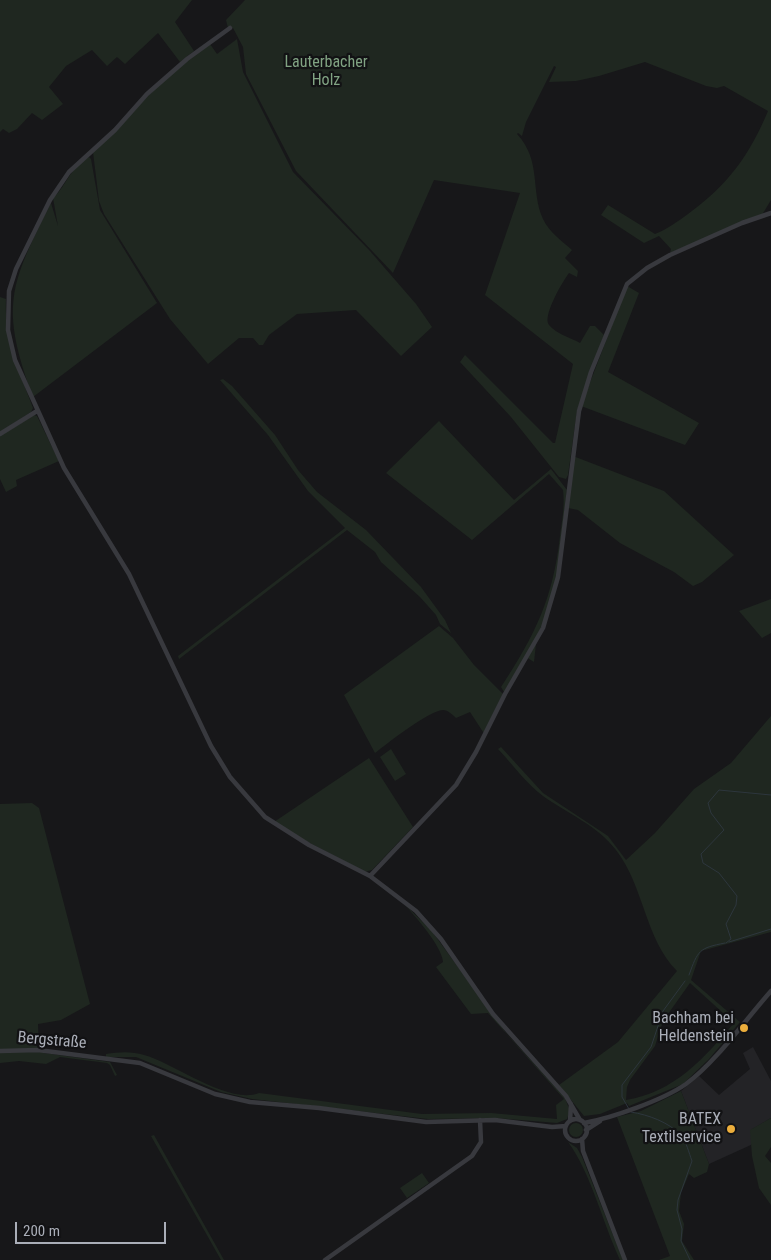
<!DOCTYPE html>
<meta charset="utf-8">
<style>
body{margin:0}
#map{position:relative;width:771px;height:1260px;overflow:hidden;background:#171719;font-family:"Roboto Condensed",sans-serif}
canvas{display:block}
.scale{position:absolute;left:15px;top:1222px;width:151px;height:22px;box-sizing:border-box;border:2px solid #aaaeb8;border-top:0;padding-left:6px;font-size:15px;line-height:18px;white-space:nowrap;color:#aaaeb8;-webkit-text-stroke:4px #121214;paint-order:stroke}
</style>
<div id="map">
<canvas width="771" height="1260"></canvas>
<div class="scale">200 m</div>
</div>
<script>
const ctx = document.querySelector('canvas').getContext('2d');
ctx.lineJoin = 'round';
function fill(path, color) { ctx.fillStyle = color; ctx.fill(path, 'evenodd'); }
function stroke(path, color, width, dash) { ctx.strokeStyle = color; ctx.lineWidth = width; ctx.lineCap = dash ? 'butt' : 'round'; ctx.setLineDash(dash || []); ctx.stroke(path); }
function label(font, color, halo, rows, align = 'center') {
  ctx.font = font + ' "Roboto Condensed",sans-serif'; ctx.lineWidth = 4.5; ctx.setLineDash([]); ctx.textBaseline = 'middle'; ctx.strokeStyle = halo; ctx.fillStyle = color; for (const [text, x, y, turn = 0] of rows) {
    ctx.save(); ctx.translate(x, y); ctx.rotate((+turn || 0) * Math.PI / 180); ctx.textAlign = isNaN(turn) ? turn : align; if (halo) ctx.strokeText(text, 0, 0); ctx.fillText(text, 0, 0); ctx.restore();
  }
}
fill(new Path2D(`
 M753,1047L771,1081V1118L751,1130L753,1144L709,1164L681,1091L699,1076L719,1095L750,1069L743,1053Z`), '#232326');
fill(new Path2D(`
 M0,0H192L175,22L194,51L180,62L158,33L125,64L117,57L107,66L92,50L66,66L49,87L63,104L42,120L32,113L17,129L9,133L3,129L0,132Z
 M245,0H771V200L762,215L670,253L671,249L659,236L644,243L601,215L608,205L655,234C668,229 678,221 688,214C728,185 749,156 768,111L724,86L717,88L706,86L645,62L599,76L576,81L549,82L556,67L554,66L526,122L522,136L518,133L517,134C542,161 530,190 543,219C549,232 562,241 572,250L565,258L578,271L577,277L569,273C563,281 542,316 549,325C555,333 571,338 580,343L590,326H595L604,335L577,411L568,475L566,479L559,477L511,417L460,362L465,355L553,443H555L573,364L485,295L520,193L434,180L393,273L296,171L246,74L243,47L233,28H228L226,20Z
 M237,39L243,72L293,172L370,251L416,304L432,327L401,356L356,310L297,314L269,335L263,345H259L253,338H239L208,364L170,319L104,214L99,201L93,152L154,90L178,67L210,44L217,54Z
 M89,157L91,159L100,210L157,303L33,397C0,307 9,286 51,203L58,226L53,198C67,185 71,166 89,157Z
 M627,286L639,293L608,372L699,423L685,445L581,406Z
 M0,297L6,299C4,342 19,369 33,408L31,412L0,432Z
 M223,379L232,386L275,435L298,470L317,492L366,530L421,587L445,620L451,633L440,624L436,615L420,597L381,562L375,552L347,530L179,659L178,656L345,528L308,491L268,435L220,380Z
 M34,415L37,416L59,461L16,480L17,486L6,492L0,479V436Z
 M439,421L514,500L551,469L567,490L557,580L536,644L534,662L526,657L504,692L501,687C535,635 553,599 560,536C562,521 565,506 563,490L549,474L472,540L386,473Z
 M573,456L664,491L734,555L702,582L693,586L674,572L620,543L578,510L568,508Z
 M771,599V633L762,638L739,611Z
 M439,626L453,638L474,665L504,695L485,735L470,712L456,718C453,715 448,710 443,710C428,711 388,743 375,753L344,695Z
 M771,716V932L701,951L691,980L740,1022L709,1059L683,1084L629,1106L627,1103L600,1114L584,1116L559,1085L618,1042L677,971C645,939 644,886 616,850C598,826 567,813 543,796C526,783 513,765 498,749L501,747L543,793L608,836L626,860L655,833L694,789L731,763ZM690,983L734,1023C704,1058 675,1092 626,1100L627,1087L630,1080L655,1046L663,1021Z
 M391,749L406,774L395,781L380,757Z
 M369,758L413,827L372,870L365,872L306,841L274,822Z
 M32,803L39,808L90,1004L61,1020L38,1024L39,1048L44,1053L110,1062L117,1075L115,1076L110,1065L107,1063L60,1057L46,1064L19,1061L0,1063V804Z
 M404,904L431,930L506,1033L565,1098L570,1111L567,1119L557,1123L496,1118L428,1119L252,1099L221,1092L136,1057H106V1054C119,1052 131,1051 144,1055C174,1063 228,1105 259,1093L422,1114L491,1113L557,1119L556,1105L564,1099L488,1013L471,1014L436,967L443,962C442,946 415,916 404,904Z
 M681,1091L709,1164L707,1172L694,1178L689,1174L681,1193L679,1211L684,1224L682,1241L694,1260H659L670,1256L617,1117L641,1111Z
 M771,1118V1147L765,1156L771,1163V1205L759,1188L752,1156L750,1130Z
 M569 1130a7 7 0 1 1 14 0a7 7 0 1 1-14 0Z
 M154,1135L224,1260H221L151,1136Z
 M568,1142L577,1148L582,1157L623,1260H620C603,1224 591,1173 568,1142Z
 M422,1173L429,1183L407,1198L400,1188Z`), '#1f2720');
stroke(new Path2D(`
 M729,942L771,929
 M726,943L731,939L726,924L736,905L737,896L719,873L703,863L701,854L724,830L711,813L708,803L719,790L771,795
 M689,975C698,950 699,948 725,943
 M629,1109L622,1097V1085L651,1047L663,1011L685,981
 M631,1112C649,1115 668,1122 681,1135C686,1141 689,1153 692,1161L678,1200L677,1210L682,1229L681,1241L690,1260`), '#2d363d', 1);
stroke(new Path2D(`
 M230,28L187,59L147,94L115,130L69,172L50,200L16,269L9,291L8,330L15,360L64,468L129,574L211,746L230,777L265,817L309,845L370,876L416,911L441,939L493,1014L566,1096L580,1120
 M0,434L37,411
 M370,876L456,785L476,752L505,694L543,628L558,577L579,411L591,372L627,284L647,268L670,255L742,223L771,213
 M0,1051L38,1050L140,1063L215,1094L250,1102L319,1108L426,1122L495,1120L552,1127L566,1126
 M565 1130a11 11 0 1 1 22 0a11 11 0 1 1-22 0Z
 M570,1121L571,1104
 M584,1123C612,1118 663,1100 686,1084C716,1062 746,1019 771,991
 M586,1130L600,1121
 M582,1139L583,1151L625,1260
 M325,1260L472,1156L481,1142L480,1120`), '#38393e', 4.5);
for (const [x, y, r, color] of [
 [744,1028,5,"#ecae3c"],
 [731,1129,5,"#ecae3c"]
]) { const dot = new Path2D(); dot.arc(x, y, r, 0, 2 * Math.PI); ctx.fillStyle = color; ctx.fill(dot); stroke(dot, '#121214', 2); }
label('16px', '#81a383', '#121214', [
 ["Lauterbacher",326,63],
 ["Holz",326,81]
]);
label('16px', '#aaaeb8', '#121214', [
 ["Bachham bei",734,1019],
 ["Heldenstein",734,1037],
 ["BATEX",721,1120],
 ["Textilservice",721,1138]
], 'right');
label('16px', '#aaaeb8', '#121214', [
 ["Bergstraße",52,1041,5]
]);
</script>
